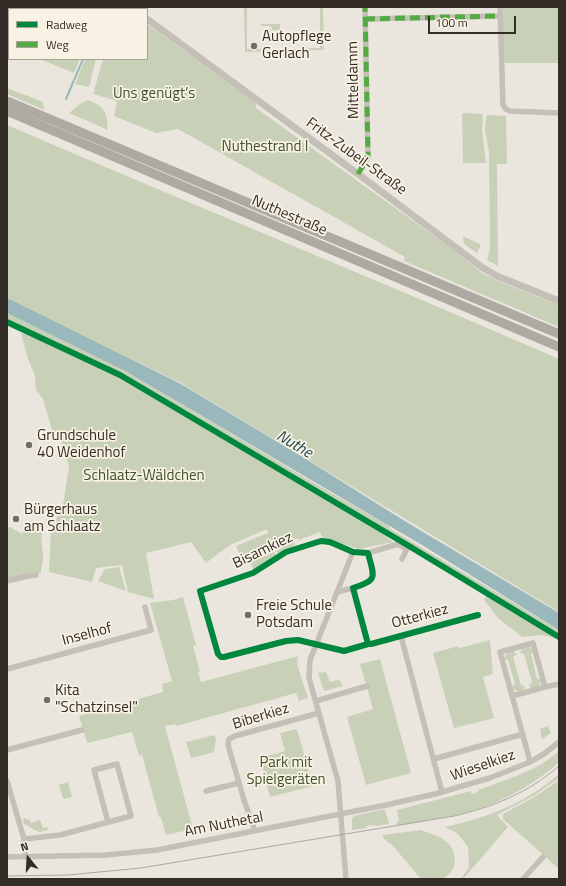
<!DOCTYPE html>
<meta charset="utf-8">
<style>
body{margin:0}
#map{position:relative;width:566px;height:886px;overflow:hidden;background:#eae6de;font-family:"Titillium Web",sans-serif}
canvas{display:block}
.frame{position:absolute;inset:0;border:8px solid #342c26;pointer-events:none}
.legend{position:absolute;left:8px;top:8px;width:140px;height:52px;box-sizing:border-box;background:#f8f2e4;border:1px solid #aaa398;margin:0;padding:5px 7px;list-style:none;font-size:12px;color:#342c26}
.legend li{display:flex;align-items:center;gap:8px;height:20px}
.legend b{width:20px;border:1px solid #aaa398}
.north{position:absolute;left:8px;top:838px;width:40px;height:40px;-webkit-text-stroke:3px #f8f2e4;paint-order:stroke;rotate:342deg;font-size:11px;font-weight:700;line-height:16px;text-align:center;color:#342c26}
.north::after{content:'';display:block;margin:auto;width:14px;height:18px;background:#342c26;clip-path:polygon(50% 0,100% 100%,50% 72%,0 100%)}
.scale{position:absolute;left:428px;top:16px;width:88px;height:18px;box-sizing:border-box;border:2px solid #342c26;border-top:0;padding-left:5px;font-size:12px;line-height:14px;white-space:nowrap;color:#342c26;-webkit-text-stroke:3px #f8f2e4;paint-order:stroke}
</style>
<div id="map">
<canvas width="566" height="886"></canvas>
<div class="frame"></div>
<ul class="legend">
<li><b style="height:5px;background:#00873e"></b>Radweg</li>
<li><b style="height:5px;background:#54ab44"></b>Weg</li>
</ul>
<div class="north">N</div>
<div class="scale">100 m</div>
</div>
<script>
const ctx = document.querySelector('canvas').getContext('2d');
ctx.lineJoin = 'round';
function fill(path, color) { ctx.fillStyle = color; ctx.fill(path, 'evenodd'); }
function stroke(path, color, width, dash) { ctx.strokeStyle = color; ctx.lineWidth = width; ctx.lineCap = dash ? 'butt' : 'round'; ctx.setLineDash(dash || []); ctx.stroke(path); }
function label(font, color, halo, rows, align = 'center') {
  ctx.font = font + ' "Titillium Web",sans-serif'; ctx.lineWidth = 3.5; ctx.setLineDash([]); ctx.textBaseline = 'middle'; ctx.strokeStyle = halo; ctx.fillStyle = color; for (const [text, x, y, turn = 0] of rows) {
    ctx.save(); ctx.translate(x, y); ctx.rotate((+turn || 0) * Math.PI / 180); ctx.textAlign = isNaN(turn) ? turn : align; if (halo) ctx.strokeText(text, 0, 0); ctx.fillText(text, 0, 0); ctx.restore();
  }
}
fill(new Path2D(`
 M244,7H247V49H281V51L245,52Z
 M320,7H323L324,50L287,51V49L320,48Z
 M503,7H559V63H505L503,54Z
 M147,24L256,103V108L455,251L482,273L503,283L559,305V327L404,261L405,257L178,129L156,133L114,116L117,101L93,94L103,59H147Z
 M261,24H280V30H272L271,26H261Z
 M40,59H80L74,73Z
 M85,59H96L89,87L75,84Z
 M7,88L43,102L44,110L7,94Z
 M88,100C105,107 107,112 108,130L69,113L80,104Z
 M462,113L483,114L482,129L486,163H463Z
 M488,115L506,116L507,164H497L498,266L487,260L490,248L489,152L485,131L486,117Z
 M7,125C191,204 376,279 559,359V612L181,383L7,300Z
 M463,236L480,244V247L477,253L464,244Z
 M7,313L127,372L331,493L390,526L389,528L559,630V639L541,635L522,637L499,619L484,600L486,596L384,533V535L393,542L359,549L323,538L320,532L299,540L298,538L294,540L295,545L279,555L276,551L289,544L285,538L279,541L280,544L275,546L270,538L275,549L243,562L236,546L268,533L267,529L230,545L206,563L191,542L146,553L154,599L128,592L122,565L96,568L92,582L49,572L51,529L63,505L69,466L58,432L53,433L43,399L36,390L35,376L27,356L21,333L31,335L119,374L7,322ZM221,434L265,459L307,487Z
 M30,521L43,529C39,540 44,549 43,559C43,564 41,567 41,573L28,574L7,579V528L10,527L22,534Z
 M274,552L276,556L253,570L251,562Z
 M119,567L126,591L98,581L105,569Z
 M183,597L196,645L193,646L200,671L198,672L201,682L298,656L297,664L308,698L299,701L296,693L176,726L175,724L165,726L193,829L166,835L161,817H159L142,755L139,756L132,732L87,743L79,716L163,692L162,684L172,681L150,603L173,600Z
 M490,640L493,674L483,677L494,718L454,728L433,653L458,646L459,648Z
 M528,647L531,648L534,652L531,654L537,679H541L540,684L539,686L531,688L529,685L532,682L524,654L520,653L522,649Z
 M511,651H513L517,654L513,657L521,685L525,686L524,690C518,692 515,692 512,687L515,684L508,660L504,659L505,655Z
 M380,659L411,773L366,785L347,717L373,709L360,664Z
 M326,672L330,682L339,680L343,686L324,691L318,673Z
 M548,726L551,733L542,739L540,729Z
 M297,729L313,786L270,797L260,758L285,751L280,733Z
 M214,735L216,738L214,752L191,758L186,742Z
 M559,751V762C534,785 501,803 469,812C444,818 419,822 394,826L399,821L397,810L471,791L472,794L478,792V790C505,780 537,771 559,751Z
 M559,774V778L535,795L497,815L508,827L463,879H461L469,867L468,847L458,834L445,827C487,818 526,803 559,774Z
 M559,780V869L503,819V814L536,796Z
 M68,782L72,797L63,799L59,785Z
 M385,809L389,824L375,826L374,825L366,826V828L352,830V819L354,816Z
 M26,818L27,820L29,819L31,823L40,820L43,828L47,827L48,830L39,832L24,824L23,819Z
 M421,830C429,833 440,836 447,842C458,852 458,872 443,878C438,881 428,879 421,879L393,846L383,838V835Z`), '#c8d1b8');
fill(new Path2D(`
 M7,298L181,384L301,456L408,523L559,613V630L422,545L127,372L7,313Z`), '#9ab7bc');
stroke(new Path2D(`
 M66,99L83,59`), '#9ab7bc', 2);
stroke(new Path2D(`
 M500,7L503,105L506,109L510,111L559,113
 M87,9L96,7
 M365,19L500,16
 M358,174L368,157L365,7
 M368,553L398,544L407,549L402,559
 M7,581L28,576L36,575
 M337,592L353,588
 M401,636L442,792
 M368,644L353,588C379,580 374,577 368,553L353,552L330,542L321,541L286,552L253,573L200,591L218,654L221,657H224L286,641L298,640L344,651L368,644H371L478,615
 M7,669L151,630L145,607
 M545,687L559,684
 M512,696L545,687L533,643L500,652L528,754L530,762
 M316,701L367,686
 M7,750L82,730
 M434,759L523,734
 M7,781L24,839L25,857
 M206,791L239,783
 M255,831L244,800L228,745L229,739L235,736L319,713
 M24,839L60,835L131,816L117,764L94,770L108,822
 M7,857L106,855L157,850L386,805L435,794L490,778L530,762L544,754L559,742
 M346,879L338,781L309,678L310,660L353,552
 M523,879L543,857`), '#c4bfb7', 5.5);
stroke(new Path2D(`
 M131,7L133,9
 M147,19L358,174L483,268L497,276L559,301`), '#c4bfb7', 7);
stroke(new Path2D(`
 M7,101L559,334
 M7,111L559,347`), '#aea9a2', 9);
stroke(new Path2D(`
 M7,876L68,875L141,868L454,816C493,807 528,793 559,766`), '#aba7a2', 1);
stroke(new Path2D(`
 M365,19L500,16
 M358,174L368,157L365,7`), '#54ab44', 5, [10, 5]);
stroke(new Path2D(`
 M7,322L120,375L409,546L559,637
 M368,644L353,588C379,580 374,577 368,553L353,552L330,542L321,541L286,552L253,573L200,591L218,654L221,657H224L286,641L298,640L344,651L368,644H371L478,615`), '#00873e', 6);
for (const [x, y, r, color] of [
 [254,46,4,"#746d66"],
 [29,445,4,"#746d66"],
 [16,519,4,"#746d66"],
 [248,615,4,"#746d66"],
 [47,700,4,"#746d66"]
]) { const dot = new Path2D(); dot.arc(x, y, r, 0, 2 * Math.PI); ctx.fillStyle = color; ctx.fill(dot); stroke(dot, '#f8f2e4', 1.5); }
label('15px', '#342c26', '#f8f2e4', [
 ["Autopflege",262,37],
 ["Gerlach",262,54],
 ["Grundschule",37,436],
 ["40 Weidenhof",37,453],
 ["Bürgerhaus",24,510],
 ["am Schlaatz",24,527],
 ["Freie Schule",256,606],
 ["Potsdam",256,623],
 ["Kita",55,691],
 ["\"Schatzinsel\"",55,708]
], 'left');
label('15px', '#342c26', '#f8f2e4', [
 ["Mitteldamm",354,80,-91],
 ["Fritz-Zubeil-Straße",356,157,36],
 ["Nuthestraße",289,216,23],
 ["Bisamkiez",263,551,-26],
 ["Otterkiez",420,617,-15],
 ["Inselhof",87,635,-15],
 ["Biberkiez",261,717,-17],
 ["Wieselkiez",483,766,-19],
 ["Am Nuthetal",224,825,-11]
]);
label('15px', '#3e512a', '#f8f2e4', [
 ["Uns genügt’s",154,94],
 ["Nuthestrand I",265,147],
 ["Schlaatz-Wäldchen",144,476],
 ["Park mit",286,763],
 ["Spielgeräten",286,780]
]);
label('italic 16px', '#1d4954', '#f8f2e4', [
 ["Nuthe",294,445,31]
]);
</script>
